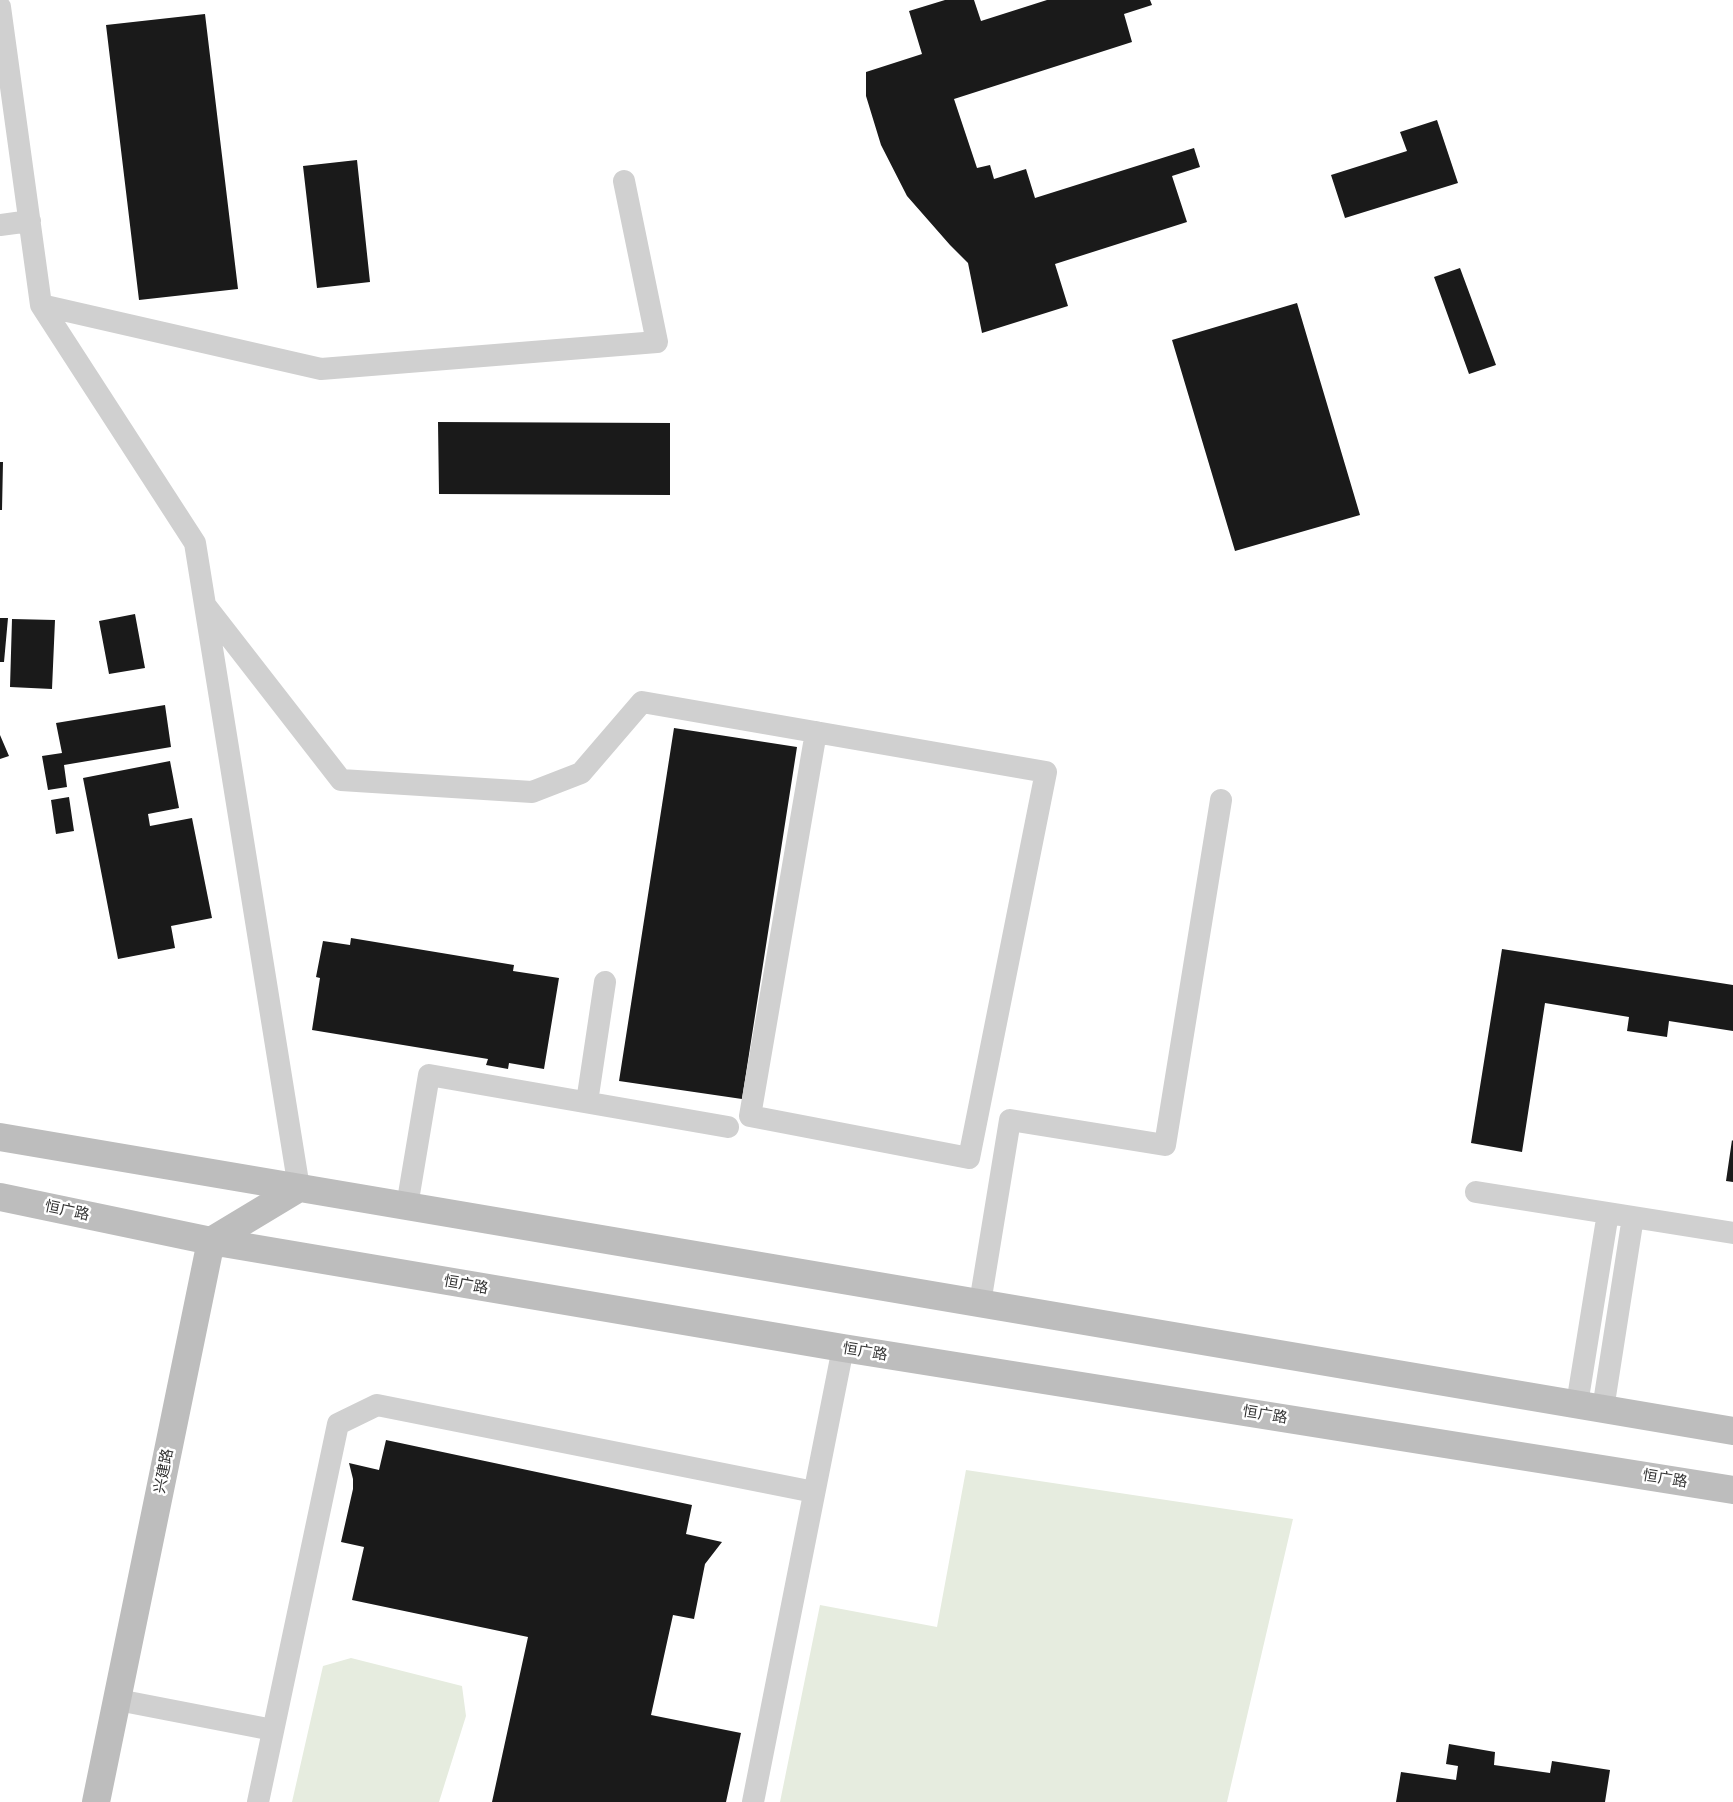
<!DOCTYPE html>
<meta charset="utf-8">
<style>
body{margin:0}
canvas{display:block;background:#fff}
</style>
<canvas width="1733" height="1802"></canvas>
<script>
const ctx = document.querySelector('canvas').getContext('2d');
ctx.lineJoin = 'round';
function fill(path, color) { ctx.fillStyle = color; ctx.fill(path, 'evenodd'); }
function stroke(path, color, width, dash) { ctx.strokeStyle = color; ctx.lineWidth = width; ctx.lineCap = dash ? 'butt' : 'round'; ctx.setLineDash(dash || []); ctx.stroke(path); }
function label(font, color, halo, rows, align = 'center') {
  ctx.font = font + ' "Work Sans","Noto Sans SC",sans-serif'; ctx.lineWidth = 5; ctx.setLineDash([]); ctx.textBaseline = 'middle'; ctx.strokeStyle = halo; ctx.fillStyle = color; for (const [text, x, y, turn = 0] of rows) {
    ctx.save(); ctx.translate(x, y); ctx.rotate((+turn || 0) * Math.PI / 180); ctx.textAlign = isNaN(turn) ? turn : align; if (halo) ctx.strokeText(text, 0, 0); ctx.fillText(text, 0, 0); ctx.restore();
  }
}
fill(new Path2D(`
 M966,1470L1293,1519L1227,1802H780L820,1605L937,1627Z
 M351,1658L462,1686L466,1716L439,1802H292L323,1666Z`), '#e6ecdf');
fill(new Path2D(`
 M945,0H974L981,21L1047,0H1150L1152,5L1124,14L1132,42L954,99L977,168L990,165L994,179L1026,169L1035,198L1194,148L1200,167L1172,176L1187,222L1055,264L1068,306L982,333L968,263L950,245L907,196L881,145L866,96V72L922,54L909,11Z
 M205,14L238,289L139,300L106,25Z
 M1437,120L1458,183L1345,218L1331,175L1407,151L1400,132Z
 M357,160L370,282L317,288L303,166Z
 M1460,268L1496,365L1469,374L1434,277Z
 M1297,303L1360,515L1235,551L1172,340Z
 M438,422L670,423V495L439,494Z
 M0,462H3L2,510H0Z
 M135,614L145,668L109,674L99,621Z
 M0,618H8L4,662H0Z
 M12,619L55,620L52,689L10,687Z
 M165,705L171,747L64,765L67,787L48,790L42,756L62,753L56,723Z
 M674,728L797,747L742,1099L619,1081Z
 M0,735L9,756L0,759Z
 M170,761L179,808L148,814L150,826L192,818L212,918L171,926L175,948L118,959L83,778Z
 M69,797L74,831L56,834L51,800Z
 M351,938L514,965L513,971L559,978L544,1069L509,1063L508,1069L486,1065L488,1059L312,1030L320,978L316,977L323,941L350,945Z
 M1502,949L1733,985V1031L1669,1021L1667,1037L1627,1031L1629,1017L1545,1003L1522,1152L1471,1143Z
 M1732,1140L1733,1141V1182L1726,1181Z
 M386,1440L692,1505L686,1534L722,1542L705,1564L694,1619L673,1615L651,1715L741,1733L726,1802H492L528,1637L352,1600L364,1547L341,1542L353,1489V1479L349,1463L379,1470Z
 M1449,1744L1495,1752L1494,1765L1550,1773L1552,1761L1610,1770L1605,1802H1396L1401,1772L1456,1780L1458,1766L1446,1764Z`), '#1a1a1a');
stroke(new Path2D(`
 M0,7L41,305L195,543L299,1188
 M0,225L30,221
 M41,305L321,369L657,342L624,181
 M205,605L341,780L532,792L581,773L642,702L1046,772L969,1158L750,1116L816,732
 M587,1102L605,982
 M1476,1192L1733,1233
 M407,1206L429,1075L728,1127
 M980,1303L1010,1120L1165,1145L1221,800
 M1577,1404L1608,1213
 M1603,1409L1633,1217
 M118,1700L273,1730
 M258,1802L338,1424L377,1405L814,1492
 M753,1802L843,1348`), '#d0d0d0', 22);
stroke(new Path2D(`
 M0,1137L1733,1431
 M0,1197L211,1241L843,1348L1733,1490
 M96,1802L211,1241L299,1188`), '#bdbdbd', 28);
label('15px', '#333', '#fff', [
 ["恒广路",67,1211,12],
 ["恒广路",466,1285,10],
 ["恒广路",865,1352,9],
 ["恒广路",1265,1415,9],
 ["兴建路",164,1471,-79],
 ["恒广路",1665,1479,9]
]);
</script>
